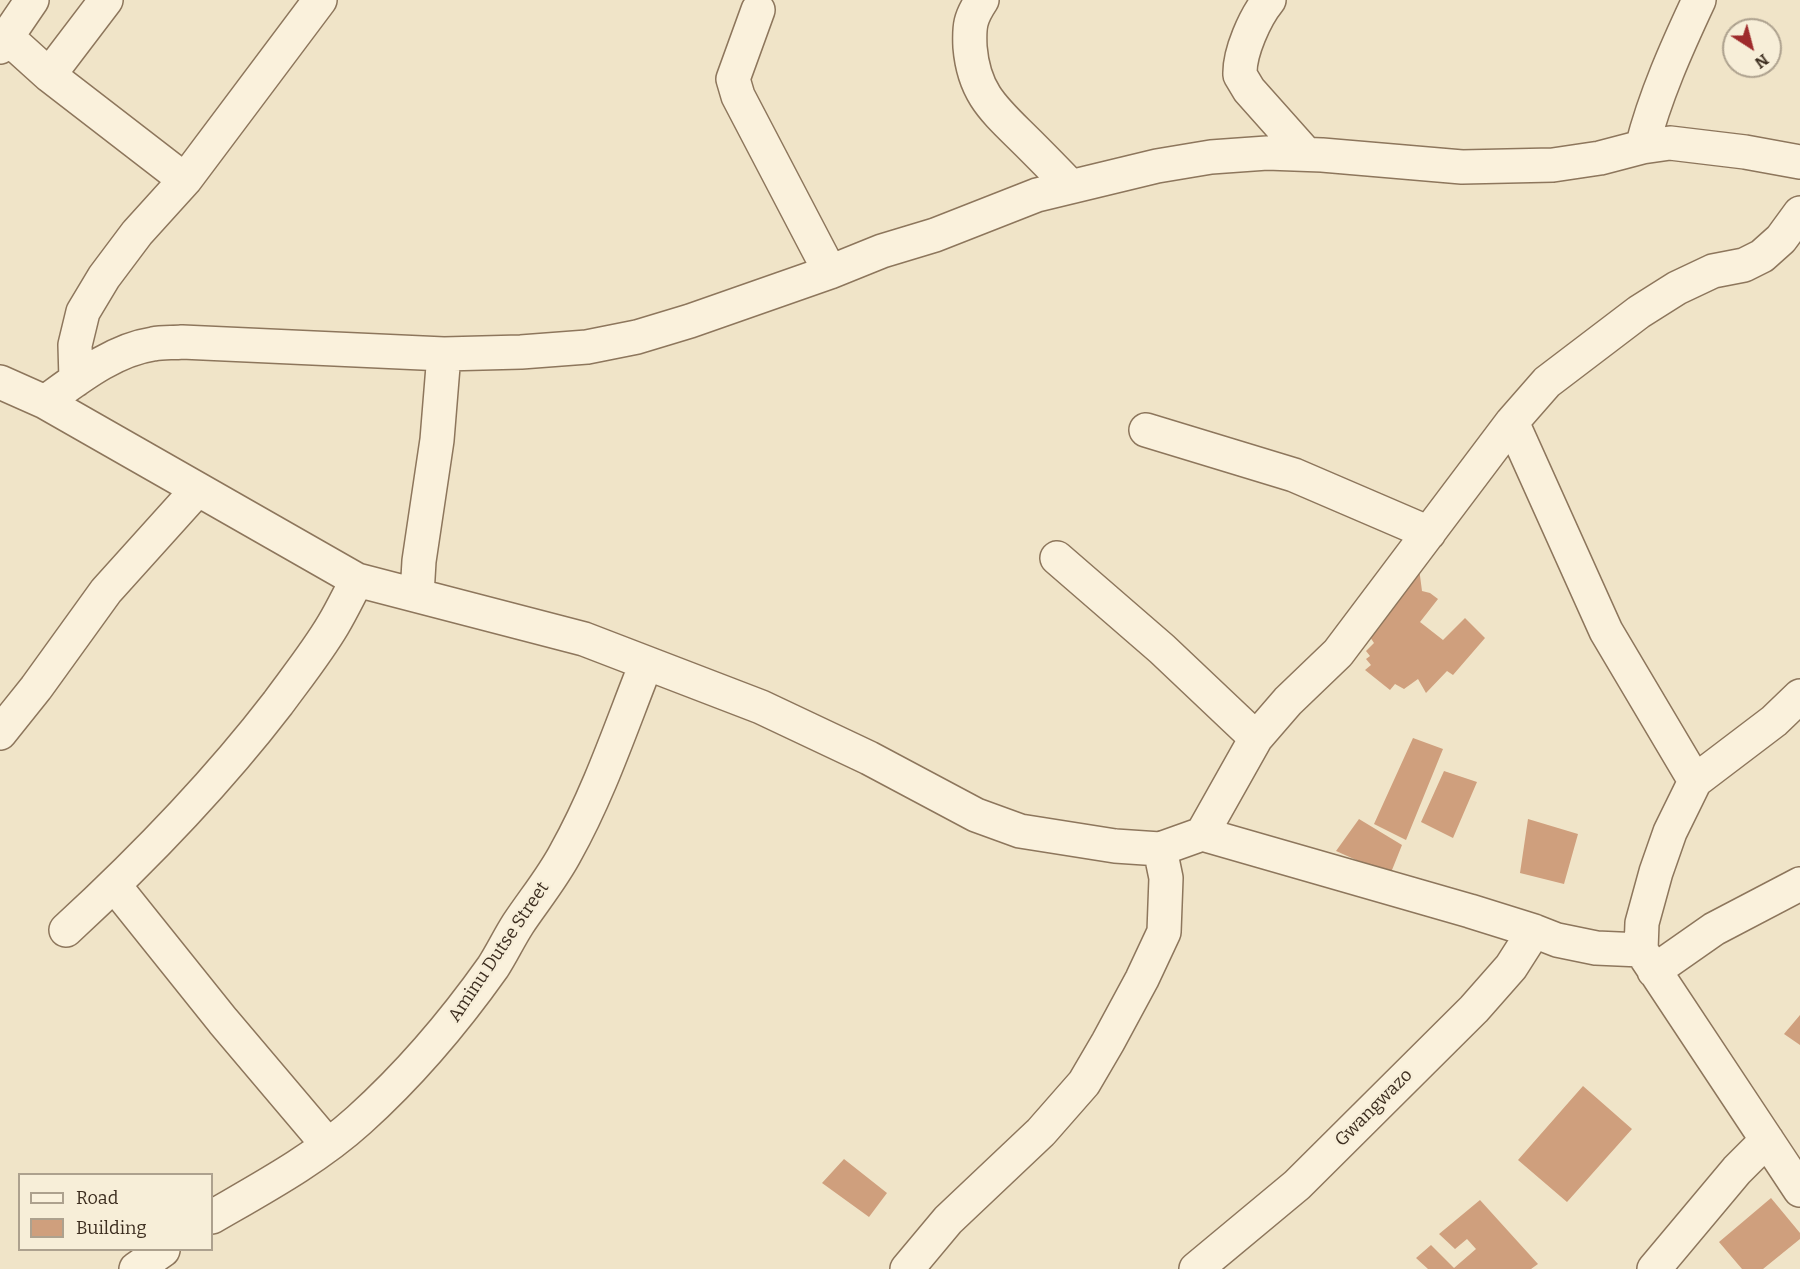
<!DOCTYPE html>
<style>
body{margin:0}
#map{position:relative;width:1800px;height:1269px;overflow:hidden;background:#f0e4c8;font-family:Bitter,serif}
canvas{display:block}
.legend{position:absolute;left:18px;top:1173px;width:195px;height:78px;box-sizing:border-box;background:#f7eed8;border:2px solid #ada18e;margin:0;padding:8px 10px;list-style:none;font-size:18px;color:#3d2e20}
.legend li{display:flex;align-items:center;gap:12px;height:30px}
.legend b{width:30px;border:2px solid #ada18e}
.north{position:absolute;left:1722px;top:18px;width:60px;height:60px;box-sizing:border-box;background:#f7eed8;border:2px solid #ada18e;border-radius:50%;rotate:144deg;font-size:16px;font-weight:700;line-height:24px;text-align:center;color:#3d2e20}
.north::after{content:'';display:block;margin:auto;width:21px;height:27px;background:#9e2a2b;clip-path:polygon(50% 0,100% 100%,50% 72%,0 100%)}
</style>
<div id="map">
<canvas width="1800" height="1269"></canvas>
<ul class="legend">
<li><b style="height:8px;background:#faf1dc"></b>Road</li>
<li><b style="height:16px;background:#cf9f7d"></b>Building</li>
</ul>
<div class="north">N</div>
</div>
<script>
const ctx = document.querySelector('canvas').getContext('2d');
ctx.lineJoin = 'round';
function fill(path, color) { ctx.fillStyle = color; ctx.fill(path, 'evenodd'); }
function stroke(path, color, width, dash) { ctx.strokeStyle = color; ctx.lineWidth = width; ctx.lineCap = dash ? 'butt' : 'round'; ctx.setLineDash(dash || []); ctx.stroke(path); }
function label(font, color, halo, rows, align = 'center') {
  ctx.font = font + ' Bitter,serif'; ctx.lineWidth = 5; ctx.setLineDash([]); ctx.textBaseline = 'middle'; ctx.strokeStyle = halo; ctx.fillStyle = color; for (const [text, x, y, turn = 0] of rows) {
    ctx.save(); ctx.translate(x, y); ctx.rotate((+turn || 0) * Math.PI / 180); ctx.textAlign = isNaN(turn) ? turn : align; if (halo) ctx.strokeText(text, 0, 0); ctx.fillText(text, 0, 0); ctx.restore();
  }
}
fill(new Path2D(`
 M1419,568L1422,591L1430,593L1438,599L1420,622L1443,640L1465,618L1485,638L1453,675L1447,671L1426,693L1418,679L1404,689L1395,684L1390,690L1365,670L1371,665L1366,659L1370,656L1366,651L1374,643L1366,631Z
 M1413,738L1443,749L1406,840L1374,824Z
 M1444,771L1477,782L1453,838L1421,822Z
 M1359,819L1402,845L1390,875L1336,851Z
 M1528,819L1578,834L1564,884L1520,873Z
 M1800,1015V1045L1784,1034Z
 M1583,1086L1632,1129L1567,1202L1518,1160Z
 M844,1159L887,1193L869,1217L822,1183Z
 M1771,1198L1800,1233V1239L1763,1269H1742L1719,1242Z
 M1480,1200L1538,1264L1531,1269H1428L1416,1258L1431,1245L1454,1268L1476,1249L1467,1239L1455,1249L1439,1234Z`), '#cf9f7d');
const minor = new Path2D(`
 M982,0C970,18 969,26 970,47C974,95 996,111 1028,143C1042,157 1056,171 1070,186
 M1269,0C1255,17 1239,53 1240,75L1249,90L1306,154
 M758,10L733,79L738,96L830,272
 M7,37L49,75L185,180
 M0,47L32,0
 M49,75L106,0
 M1642,147C1655,96 1677,47 1699,0
 M76,380L75,345L83,312L104,277L137,233L185,180L320,0
 M0,382L45,402L357,580L584,639L761,707L869,758L976,815L1020,831L1115,846L1160,849L1202,834L1470,911L1534,931L1557,940L1596,948L1641,950L1800,1190
 M45,402C77,379 113,350 153,344C163,342 173,343 182,342L444,354L521,352L587,347L637,337L690,321L830,272L882,251L935,235L1037,195L1157,166L1211,157L1267,153L1322,155L1462,167L1553,165L1600,158L1642,147L1670,143L1745,152L1800,162
 M1512,422L1606,631L1695,781
 M1146,430L1294,475L1429,533
 M1057,558L1162,649L1256,738
 M417,595L419,561L437,440L444,354
 M0,733L36,688L106,591L197,490
 M1202,834L1256,738L1288,701L1338,653L1512,422L1547,382L1639,312L1677,288L1713,271L1744,265L1762,256L1781,239L1800,213
 M114,885L223,1021L328,1145
 M66,930C142,860 215,785 278,703C297,677 317,652 333,625C342,610 349,595 357,580
 M1641,950L1642,923L1656,872L1670,832L1695,781L1774,721L1800,696
 M1654,971L1714,929L1800,884
 M212,1217C262,1188 316,1159 359,1120C410,1074 454,1022 493,967C502,953 509,938 518,924C534,900 553,877 566,852C599,793 621,727 646,664
 M136,1269L163,1250
 M907,1269L948,1220L1041,1132L1084,1083L1108,1042L1142,979L1164,932L1166,878L1160,849
 M1196,1269L1297,1185L1474,1009L1511,967L1534,931
 M1654,1269L1737,1170L1767,1140`);
stroke(minor, '#8d765c', 36);
stroke(minor, '#faf1dc', 33);
label('18px', '#3d2e20', '#f7eed8', [
 ["Aminu Dutse Street",499,952,-56],
 ["Gwangwazo",1374,1108,-45]
]);
</script>
